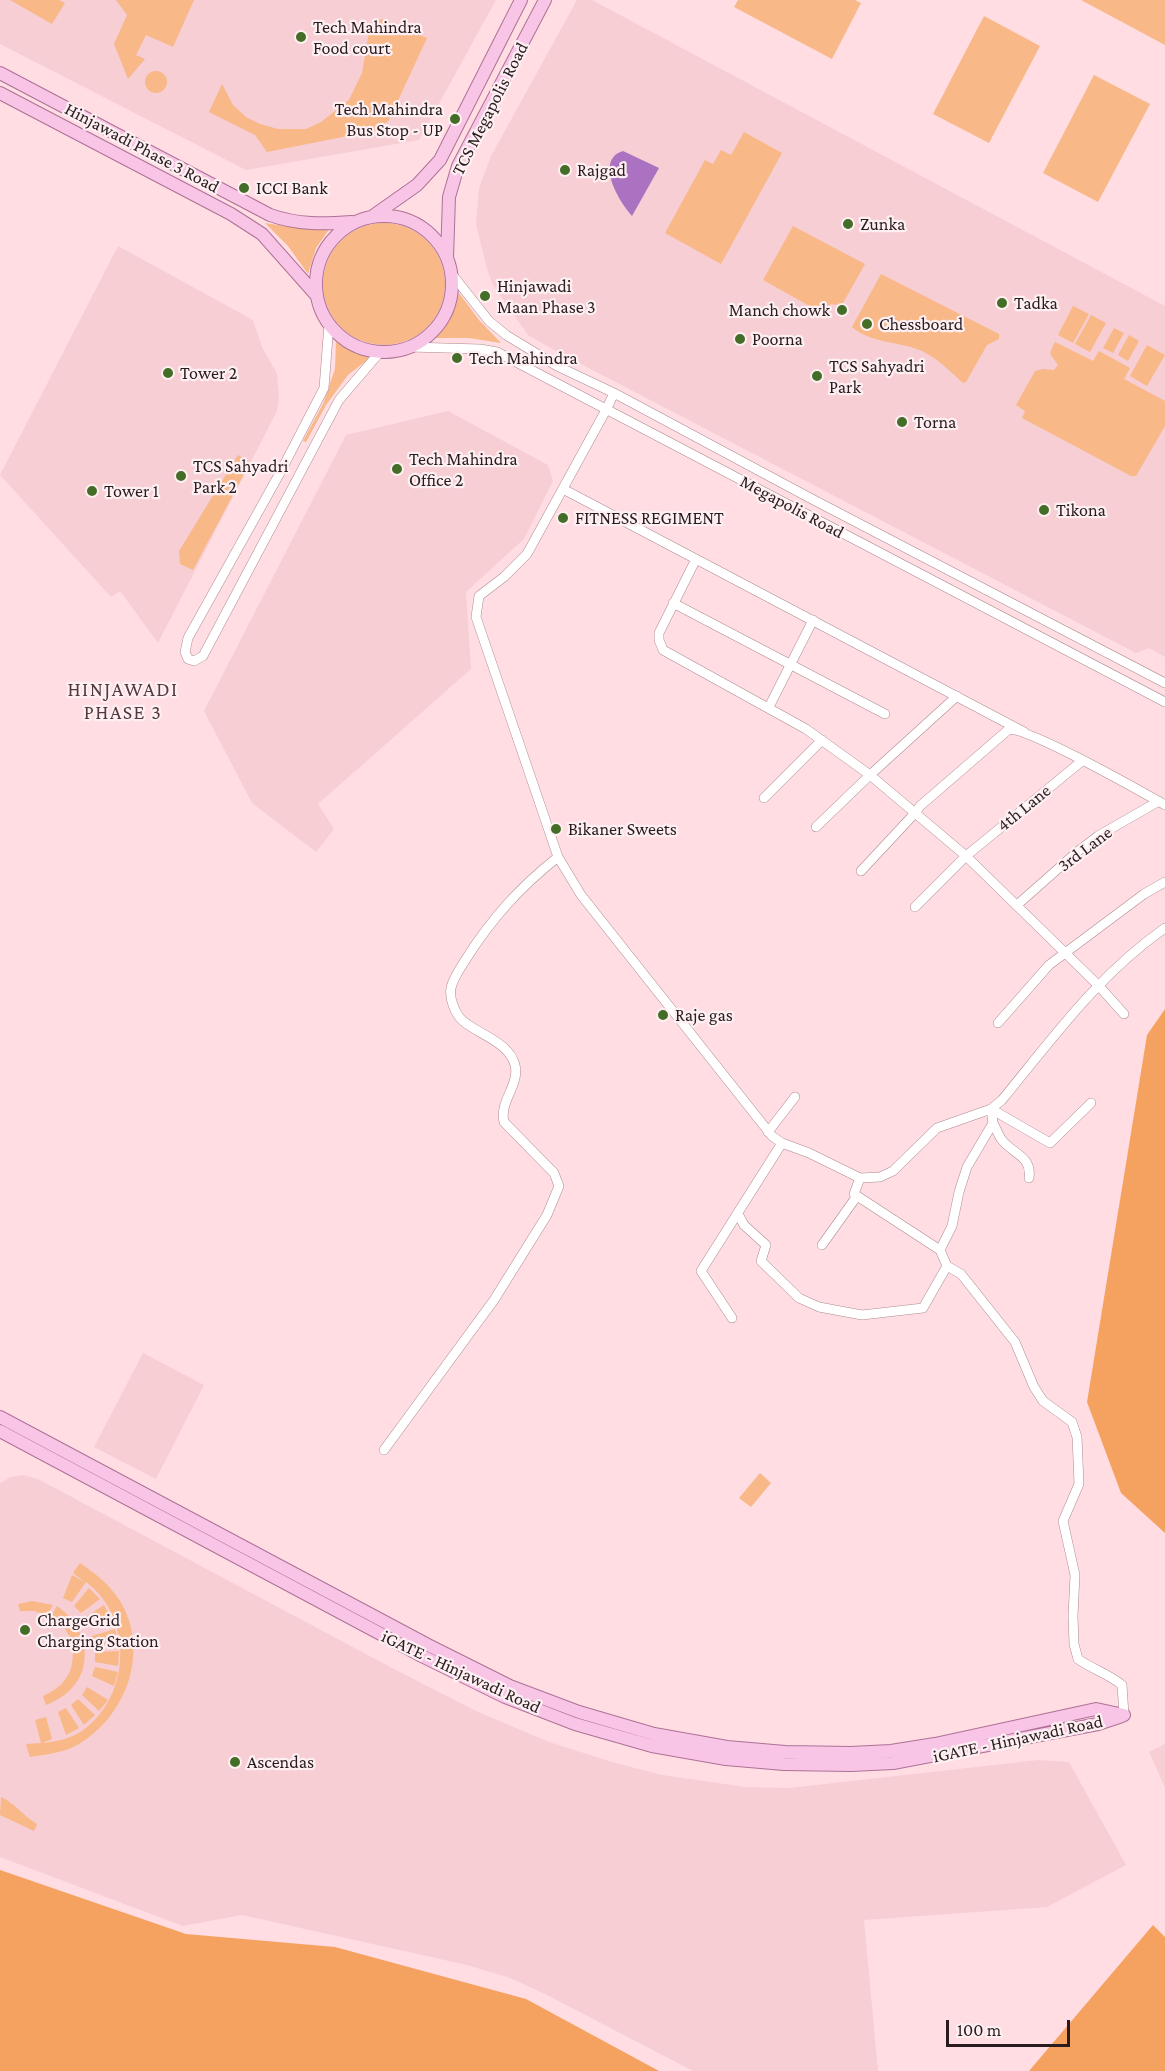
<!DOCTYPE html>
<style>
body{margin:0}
#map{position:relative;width:1165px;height:2071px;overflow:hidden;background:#ffdde3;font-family:"Crimson Pro",serif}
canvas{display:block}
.scale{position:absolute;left:946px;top:2020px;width:124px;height:27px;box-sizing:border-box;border:3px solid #281c1f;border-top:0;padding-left:8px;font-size:18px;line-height:21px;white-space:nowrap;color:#281c1f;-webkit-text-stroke:4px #fef0f2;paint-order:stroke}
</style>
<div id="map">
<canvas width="1165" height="2071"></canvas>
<div class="scale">100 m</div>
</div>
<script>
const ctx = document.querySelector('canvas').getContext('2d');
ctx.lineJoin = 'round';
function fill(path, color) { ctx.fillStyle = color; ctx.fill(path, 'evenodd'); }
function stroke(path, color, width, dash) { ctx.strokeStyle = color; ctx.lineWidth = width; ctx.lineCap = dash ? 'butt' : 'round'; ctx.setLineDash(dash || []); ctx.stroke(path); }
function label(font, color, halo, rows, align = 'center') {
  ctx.font = font + ' "Crimson Pro",serif'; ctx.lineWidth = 4.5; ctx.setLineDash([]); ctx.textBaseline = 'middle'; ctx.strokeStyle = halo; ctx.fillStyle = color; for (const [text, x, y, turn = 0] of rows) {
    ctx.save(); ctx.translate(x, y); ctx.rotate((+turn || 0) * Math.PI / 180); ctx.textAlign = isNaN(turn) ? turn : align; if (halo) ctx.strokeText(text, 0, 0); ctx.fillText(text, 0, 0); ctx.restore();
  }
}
fill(new Path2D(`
 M0,0H496L419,140L246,170L0,44Z
 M577,0H592L1165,306V657L1149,648L1136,653L556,351L528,335L493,285L487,269L476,224L479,188L491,156Z
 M118,246L253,320L262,347L277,374L279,398L277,411L158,643L120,591L111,597L0,475Z
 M448,411L548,465L553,481L524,539L466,592L471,669L318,804L334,829L316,852L252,803L204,711L346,435Z
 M143,1353L204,1385L156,1479L94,1447Z
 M23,1475L38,1479L394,1669L476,1711L549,1742L612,1762L662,1775L745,1787L790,1788L1038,1760L1069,1762L1126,1865L1047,1907L864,1920L878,2071H693L545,1994L510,1978L467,1965L242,1915L183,1926L0,1857V1483L11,1477Z
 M1165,1744V1788L1149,1752Z`), '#f7ced4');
fill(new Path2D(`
 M10,0H59L65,3L52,24Z
 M116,0H194L173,47L146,35L136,55L145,59L128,79L114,44L127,15Z
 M738,0H855L861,3L832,59L734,7Z
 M1081,0H1165V45Z
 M984,16L1040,46L989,143L933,114Z
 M382,19L427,38L389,120L378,130L267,152L255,135L209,112L222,84L233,105L246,117L260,124L278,129H306L321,122L349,100L362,73L370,26L375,21Z
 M145 82a11 11 0 1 1 22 0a11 11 0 1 1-22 0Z
 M1094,75L1150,104L1098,202L1043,173Z
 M744,132L782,153L721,264L665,233L705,160L713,164L721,150L731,155Z
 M265,223L297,228H330L316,248L308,274L288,246Z
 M323 284a61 61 0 1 1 122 0a61 61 0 1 1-122 0Z
 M793,226L865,264L843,303L838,305L830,304L824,314L763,280Z
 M881,274L999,334V339L987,345L966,382L963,383C951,372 937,358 922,351C899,341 872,344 852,327Z
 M459,293L479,320L501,343L469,338H435L451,317Z
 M1073,306L1089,314L1073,343L1058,335Z
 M1091,315L1106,323L1090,352L1075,344Z
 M1114,328L1124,333L1113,353L1103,348Z
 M1129,335L1139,341L1128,361L1118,355Z
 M336,342L352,351L370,358L348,375L326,405L306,442L303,441L323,404L335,369Z
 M1055,342L1093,361L1099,351L1130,368L1124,379L1165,401V426L1136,476H1131L1022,418L1025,411L1016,405L1035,371L1043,369L1054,370L1058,365C1051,353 1047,357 1055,342Z
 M1147,345L1165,355L1147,386L1130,376Z
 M238,455L250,463L193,570L180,564L179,551Z
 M760,1473L771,1483L751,1507L739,1498Z
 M80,1563C95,1573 110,1585 120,1601C150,1651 127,1715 79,1744C64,1753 47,1754 30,1757L26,1744L41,1743L35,1720L46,1717L52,1739L42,1743C55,1742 70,1739 82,1731C131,1697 134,1617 86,1582L72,1602L63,1598L72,1575L85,1582L73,1573Z
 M89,1588L100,1599L81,1613L74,1606Z
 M32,1601L53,1605L47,1615L34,1611H20L18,1604Z
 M104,1605L111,1618L88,1626L84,1618Z
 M57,1606L73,1619L81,1635L71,1639L64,1627L50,1617Z
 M115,1629L118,1643L94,1645L92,1636Z
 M83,1640C90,1671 75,1694 46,1705L43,1696C66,1686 76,1670 72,1644Z
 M119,1651L118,1666L95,1662V1652Z
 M95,1667L118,1672L114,1686L92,1676Z
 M87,1687L108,1700L99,1711L82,1695Z
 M78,1699L95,1715L84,1725L71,1705Z
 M66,1708L79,1728L66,1735L58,1712Z
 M1,1797C15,1803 23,1816 37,1824L34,1831L0,1815Z`), '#f8b888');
fill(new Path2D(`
 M1165,1009V1533L1121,1493L1087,1402L1147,1035Z
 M0,1870L186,1934L335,1947L526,1999L659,2071H0Z
 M1153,1925L1165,1937V2071H1029Z`), '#f5a260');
fill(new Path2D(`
 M623,151L659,168L632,216C619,202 594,160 623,151Z`), '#aa72c0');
const minor = new Path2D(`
 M451,273L489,321L506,335L557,366L614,393L810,498L1165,683
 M329,324L324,388L281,471L188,638L185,652L188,659L194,661L203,656L339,400L380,352
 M410,347L480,349L497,352L1165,702
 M614,393L606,410L527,554L504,577L479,596L476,617L558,857L581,895L772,1136L782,1143L809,1153L860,1178L880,1177L893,1171L937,1128L991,1109L1002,1100C1052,1039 1099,974 1165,928
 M563,489L1024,732
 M696,559L659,633V640L663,650L806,729L870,775L957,696
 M673,603L885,714
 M769,707L813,620
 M764,798L822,740
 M816,827L870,775L966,856L1098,985L1124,1014
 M861,871L916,812L920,806L1008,730C1024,725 1142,792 1165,805
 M1017,905L1077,852L1098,836L1159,801
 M915,907L966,856L1082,761
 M998,1023L1049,965L1144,894L1165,882
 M991,1109L993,1123L967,1167L959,1192L952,1226L940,1250L947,1266L961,1274L1015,1342L1034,1387L1043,1401L1072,1422L1077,1437L1079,1484L1063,1521L1075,1575L1073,1616L1074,1644L1078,1659C1092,1669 1109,1674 1122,1685L1124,1715
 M991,1109L1050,1143L1091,1103
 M993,1123C996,1128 998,1135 1002,1140C1014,1155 1032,1156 1029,1178
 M768,1132L795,1097
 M860,1178L854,1194L940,1250
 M738,1214L744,1225L766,1245L761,1261L799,1298L819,1307L862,1315L923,1308L947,1266
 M822,1245L857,1196
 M732,1318L701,1271L782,1143
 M384,1450L494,1300L547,1215L559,1186L554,1173L504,1122C499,1101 520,1085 515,1065C509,1042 478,1034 463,1021C455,1014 449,998 451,988C453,978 461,967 466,959C492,918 520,887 558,857`);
const major = new Path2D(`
 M0,73L270,215C298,225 324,224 352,222
 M0,93L231,214L262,234L317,296
 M373,216L417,185L440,160L521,0
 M316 284a68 68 0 1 1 136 0a68 68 0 1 1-136 0Z
 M447,258L449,197L458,166L545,0
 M0,1417L428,1645L510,1686L579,1712L654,1734L727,1747L785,1752L851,1753L891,1751L935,1744L1096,1709L1124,1715
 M0,1431L422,1656L505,1697L575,1724L652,1746L726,1759L784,1764L851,1765L893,1763L1098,1724L1122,1716`);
stroke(minor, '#aa8b90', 10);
stroke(major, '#ad7196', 14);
stroke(minor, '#fff', 9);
stroke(major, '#f8c5e6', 12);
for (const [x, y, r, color] of [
 [301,37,6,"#446d28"],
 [455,119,6,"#446d28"],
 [565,170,6,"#446d28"],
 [244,188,6,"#446d28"],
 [848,224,6,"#446d28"],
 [485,296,6,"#446d28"],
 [1002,303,6,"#446d28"],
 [842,310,6,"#446d28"],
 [867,324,6,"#446d28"],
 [740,339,6,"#446d28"],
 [457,358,6,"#446d28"],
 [168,373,6,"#446d28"],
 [817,376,6,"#446d28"],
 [902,422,6,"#446d28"],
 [397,469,6,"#446d28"],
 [181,476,6,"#446d28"],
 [92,491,6,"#446d28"],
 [1044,510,6,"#446d28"],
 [563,518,6,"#446d28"],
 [556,829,6,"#446d28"],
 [663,1015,6,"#446d28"],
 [25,1630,6,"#446d28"],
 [235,1762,6,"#446d28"]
]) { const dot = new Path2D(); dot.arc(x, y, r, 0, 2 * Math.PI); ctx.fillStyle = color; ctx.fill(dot); stroke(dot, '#fef0f2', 2); }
label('18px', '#281c1f', '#fef0f2', [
 ["Tech Mahindra",313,27],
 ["Food court",313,48],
 ["Tech Mahindra",443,109,"right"],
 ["Bus Stop - UP",443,130,"right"],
 ["Rajgad",577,170],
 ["ICCI Bank",256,188],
 ["Zunka",860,224],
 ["Hinjawadi",497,286],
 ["Maan Phase 3",497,307],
 ["Tadka",1014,303],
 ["Manch chowk",830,310,"right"],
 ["Chessboard",879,324],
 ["Poorna",752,339],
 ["Tech Mahindra",469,358],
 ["TCS Sahyadri",829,366],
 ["Park",829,387],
 ["Tower 2",180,373],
 ["Torna",914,422],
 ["Tech Mahindra",409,459],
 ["Office 2",409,480],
 ["TCS Sahyadri",193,466],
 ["Park 2",193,487],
 ["Tower 1",104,491],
 ["Tikona",1056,510],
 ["FITNESS REGIMENT",575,518],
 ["Bikaner Sweets",568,829],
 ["Raje gas",675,1015],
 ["ChargeGrid",37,1620],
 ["Charging Station",37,1641],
 ["Ascendas",247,1762]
], 'left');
label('18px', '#281c1f', '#fef0f2', [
 ["TCS Megapolis Road",490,109,-63],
 ["Hinjawadi Phase 3 Road",142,148,28],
 ["Megapolis Road",792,507,28],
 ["4th Lane",1024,808,-39],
 ["3rd Lane",1085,849,-37],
 ["iGATE - Hinjawadi Road",461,1672,25],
 ["iGATE - Hinjawadi Road",1018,1739,-12]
]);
ctx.letterSpacing = '1.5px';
label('20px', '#543a3f', '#fef0f2', [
 ["HINJAWADI",123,690],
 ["PHASE 3",123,713]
]);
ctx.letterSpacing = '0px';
</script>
